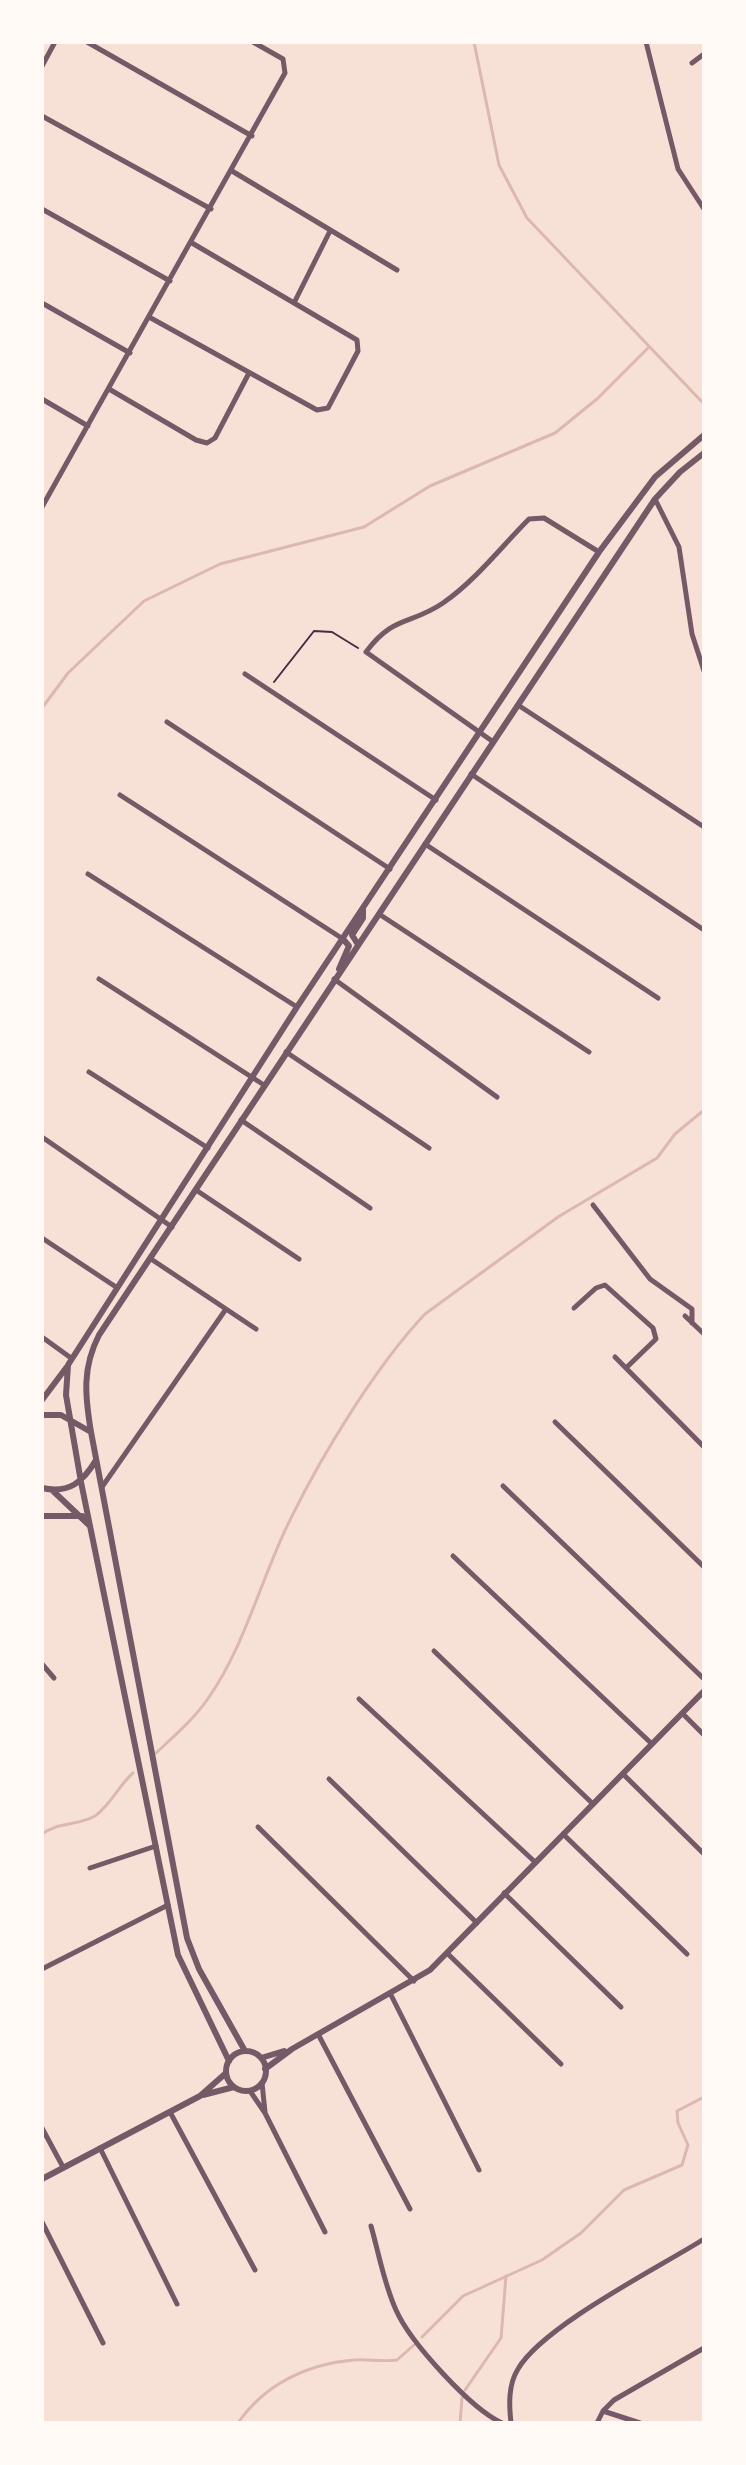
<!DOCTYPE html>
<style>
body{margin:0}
#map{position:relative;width:746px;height:2465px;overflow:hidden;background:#f7e1d7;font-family:Commissioner,sans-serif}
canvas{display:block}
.frame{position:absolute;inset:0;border:44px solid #fffaf5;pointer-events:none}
</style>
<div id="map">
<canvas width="746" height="2465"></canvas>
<div class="frame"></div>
</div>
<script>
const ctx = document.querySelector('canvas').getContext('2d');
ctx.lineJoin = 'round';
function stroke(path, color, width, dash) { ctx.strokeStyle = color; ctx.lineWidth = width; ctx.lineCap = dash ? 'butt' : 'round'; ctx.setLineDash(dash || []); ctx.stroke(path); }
stroke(new Path2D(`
 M474,42L499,165L527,218L704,404
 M42,708L68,673L144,601L220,564L364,527L430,486L555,433L597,399L649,347
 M156,1753C174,1736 193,1720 207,1700C246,1645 261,1577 291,1518C323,1453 376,1366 425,1314L558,1217L657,1158L675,1134L704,1110
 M42,1834C58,1822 77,1826 95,1816C110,1806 119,1785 133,1773
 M422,2337L463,2296L542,2260L581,2233L624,2190L682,2165L688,2145L678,2123L677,2111L704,2097
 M465,2390L501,2338L506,2276
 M238,2423C265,2384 307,2364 354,2360C368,2359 383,2362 397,2360L414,2345
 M460,2423L462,2398`), '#dcb8b0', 3);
stroke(new Path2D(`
 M274,682L314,631L332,632L358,648`), '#4a2c40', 2);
stroke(new Path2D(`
 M87,42L252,136
 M646,42L678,169L704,209
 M692,63L704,54
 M42,66L55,42
 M42,116L211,209
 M232,171L397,270
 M42,209L170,281
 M42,303L130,353
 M294,303L330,231
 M149,317L317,410L328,408L358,351L357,340L192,243
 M109,389L196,440L207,443L215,438L249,373
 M42,399L88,426
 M655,499L679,547L692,634L704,671
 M42,507L285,73L283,59L253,42
 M245,674L436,800
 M518,705L704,827
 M167,722L390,869
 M492,741L366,652C393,615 411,625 443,603C476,580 501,547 529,519L544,518L599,552
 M471,774L704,930
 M120,795L343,939
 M425,844L658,998
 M88,874L297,1007
 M379,914L589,1052
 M99,979L264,1085
 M334,979L497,1097
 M286,1052L429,1148
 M89,1072L208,1148
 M241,1120L370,1208
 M42,1137L172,1227
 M196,1190L299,1259
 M593,1205L650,1279L692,1309V1323
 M42,1238L116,1287
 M151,1259L256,1329
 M574,1308L596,1288L605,1285L653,1328L656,1339L626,1368
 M685,1316L704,1334
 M42,1337L71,1358
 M615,1357L704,1447
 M555,1422L704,1567
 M503,1486L704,1679
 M102,1487L226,1309
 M453,1556L652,1744
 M434,1651L593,1804
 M42,1664L54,1678
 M359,1699L535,1862
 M683,1714L704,1735
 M623,1774L704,1854
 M329,1779L477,1923
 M258,1827L414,1981
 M563,1834L687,1954
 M90,1868L156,1846
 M504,1893L621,2007
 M448,1954L561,2064
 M42,1969L168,1905
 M391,1995L479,2170
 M318,2034L410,2209
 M262,2083L265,2112
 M250,2091L265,2113L325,2232
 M170,2112L255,2270
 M42,2128L63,2167
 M100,2148L177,2304
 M42,2222L103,2343
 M371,2226C379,2254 384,2284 396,2310C410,2342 471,2409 502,2423
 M603,2411L640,2423
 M511,2423C509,2405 508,2385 518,2369C543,2326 658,2268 704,2239
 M597,2423L603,2411L614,2400L704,2348`), '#755966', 5);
stroke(new Path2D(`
 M357,943L352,935L363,918V909
 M339,969L349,946L343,939
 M42,1400L66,1368
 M42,1415H61L91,1432
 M42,1488C69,1494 83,1482 96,1460
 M52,1490L90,1526
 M42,1516H82
 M245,2051L199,1969L187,1938L91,1432C85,1396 82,1368 99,1335L655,499L680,472L704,453
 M226 2071a20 20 0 1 1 40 0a20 20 0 1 1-40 0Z
 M261,2058L284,2051
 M229,2061L178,1955L81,1482L66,1395L68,1365L297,1007L599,552L655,477L704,435
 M265,2069L292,2049L430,1970L704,1691
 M203,2095L234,2087
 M42,2179L200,2096L226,2073`), '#755966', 6);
</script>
